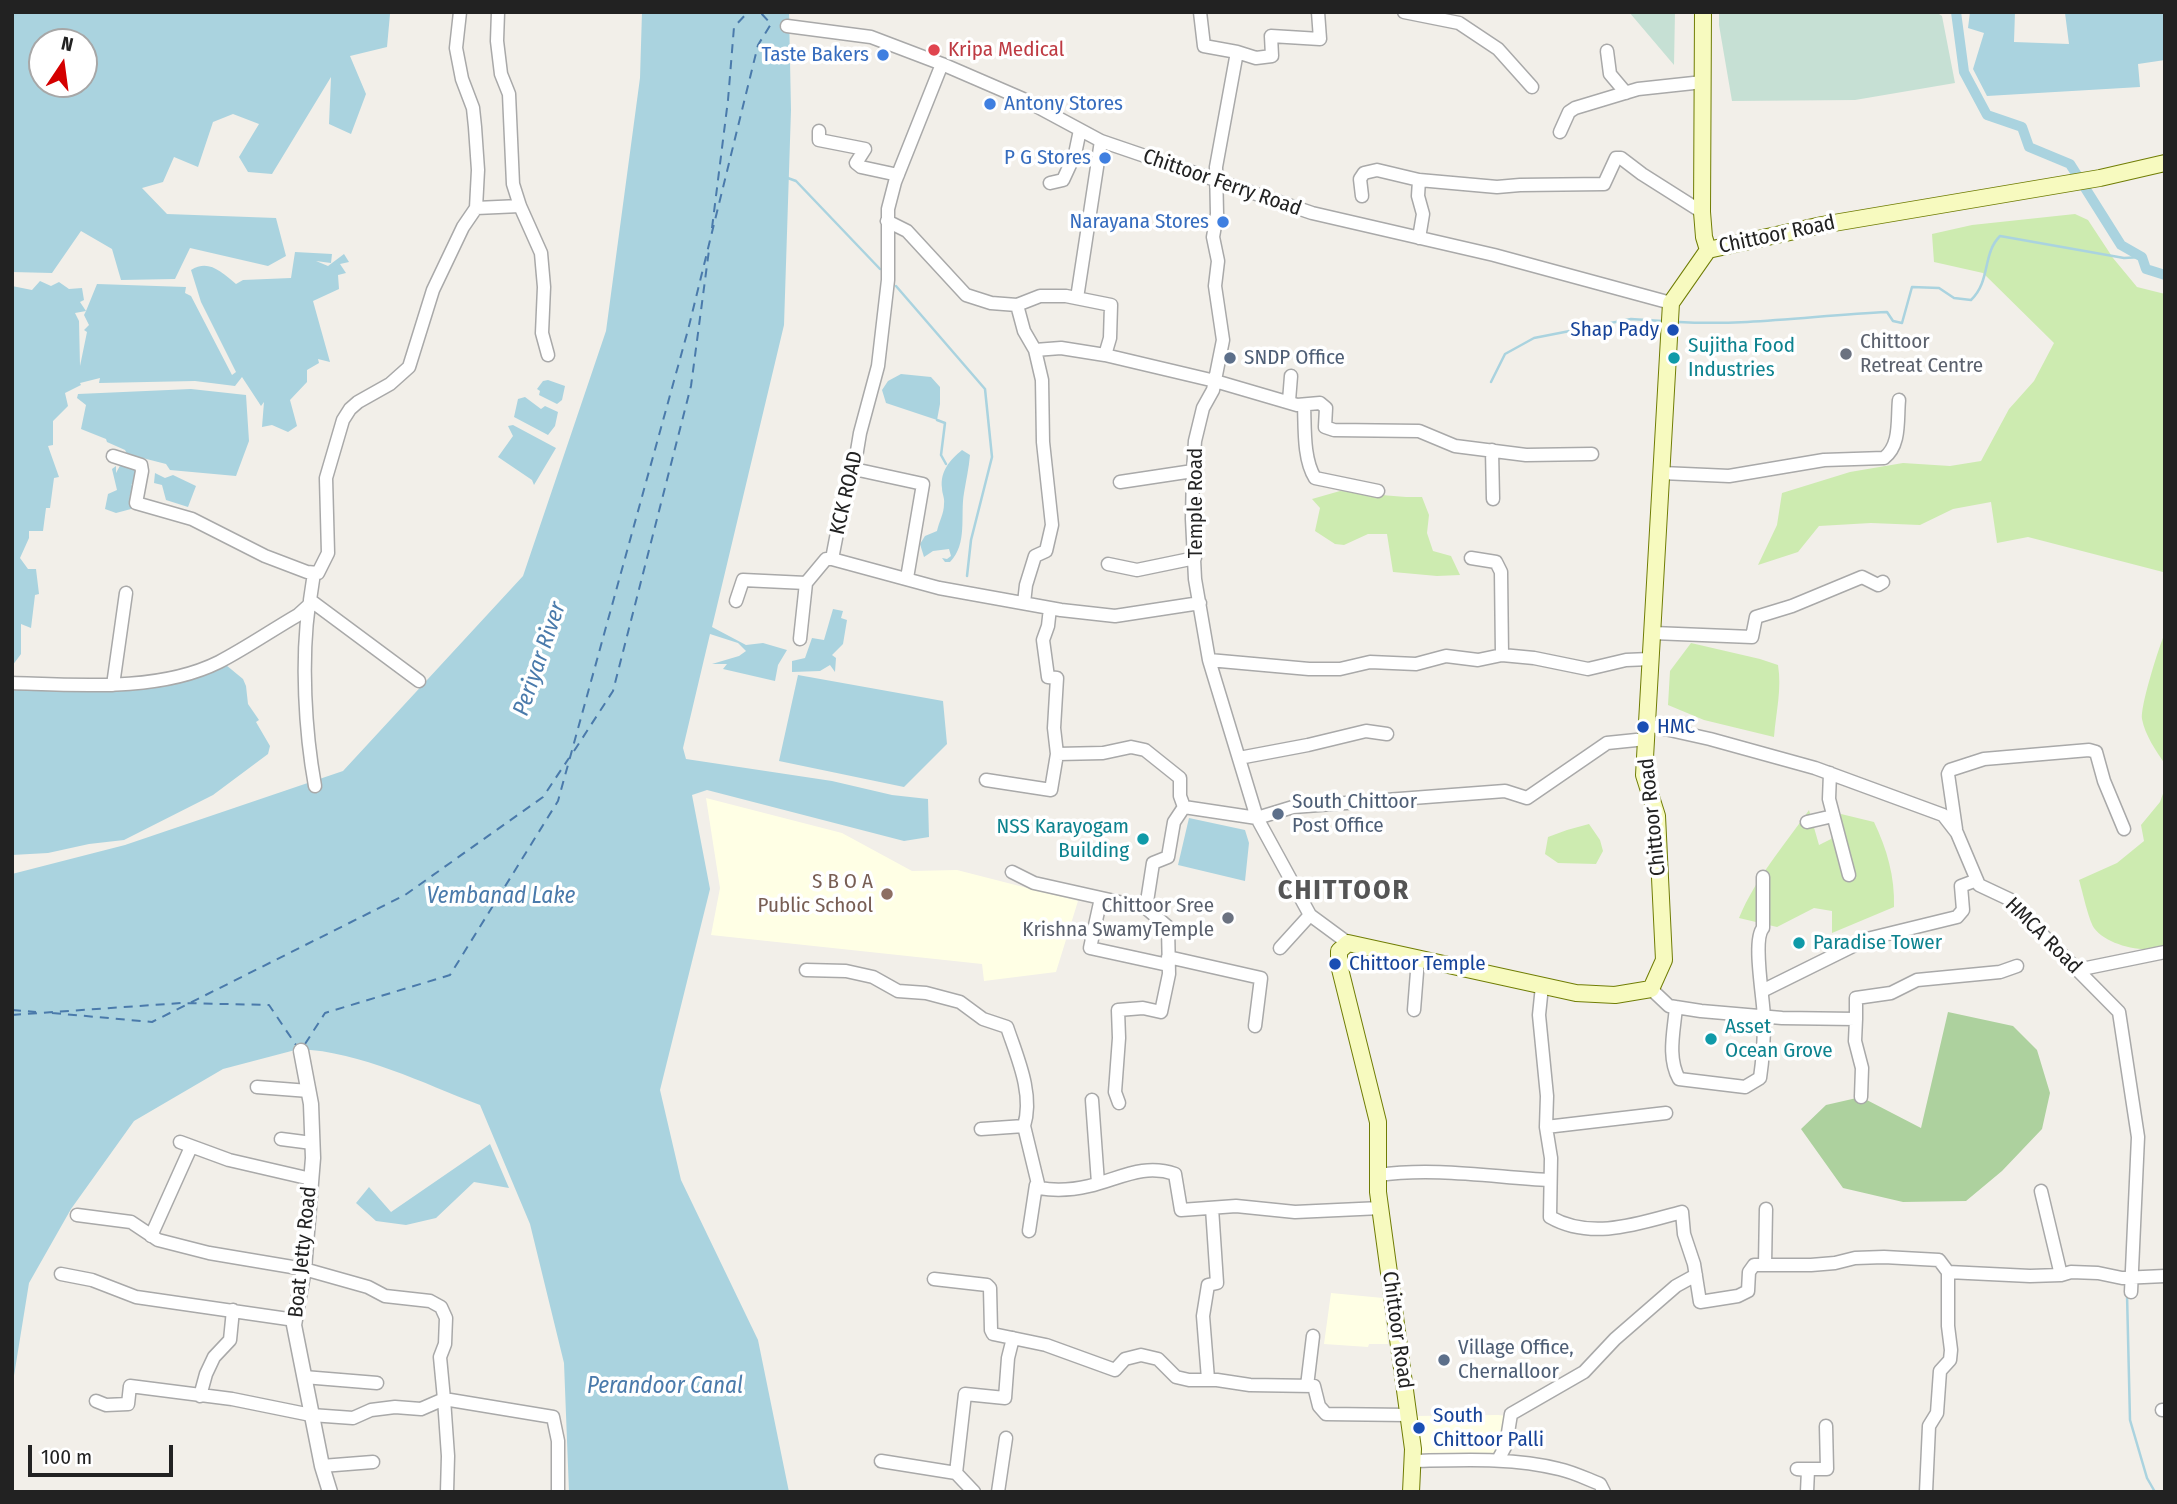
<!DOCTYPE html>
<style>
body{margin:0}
#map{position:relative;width:2177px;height:1504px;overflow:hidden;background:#f2efe9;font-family:"Fira Sans Condensed",sans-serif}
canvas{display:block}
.frame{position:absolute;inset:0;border:14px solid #222;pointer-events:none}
.north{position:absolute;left:28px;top:28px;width:70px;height:70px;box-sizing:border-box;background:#fff;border:2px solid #a7a7a7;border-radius:50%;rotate:13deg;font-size:19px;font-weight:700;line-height:28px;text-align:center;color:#222}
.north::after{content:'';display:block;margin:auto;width:24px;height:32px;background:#d40000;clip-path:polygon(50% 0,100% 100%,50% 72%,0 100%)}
.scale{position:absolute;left:28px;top:1445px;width:145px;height:32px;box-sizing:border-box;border:4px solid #222;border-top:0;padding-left:9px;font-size:21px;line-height:24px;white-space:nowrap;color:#222;-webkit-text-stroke:5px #fff;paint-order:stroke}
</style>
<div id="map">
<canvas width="2177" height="1504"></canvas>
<div class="frame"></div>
<div class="north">N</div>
<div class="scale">100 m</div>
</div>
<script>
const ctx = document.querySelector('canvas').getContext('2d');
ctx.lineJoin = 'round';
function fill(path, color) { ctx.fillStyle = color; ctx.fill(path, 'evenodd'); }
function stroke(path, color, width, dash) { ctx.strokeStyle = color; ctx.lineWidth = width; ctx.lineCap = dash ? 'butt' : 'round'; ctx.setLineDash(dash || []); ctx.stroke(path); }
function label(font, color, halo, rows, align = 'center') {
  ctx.font = font + ' "Fira Sans Condensed",sans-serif'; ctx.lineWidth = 7; ctx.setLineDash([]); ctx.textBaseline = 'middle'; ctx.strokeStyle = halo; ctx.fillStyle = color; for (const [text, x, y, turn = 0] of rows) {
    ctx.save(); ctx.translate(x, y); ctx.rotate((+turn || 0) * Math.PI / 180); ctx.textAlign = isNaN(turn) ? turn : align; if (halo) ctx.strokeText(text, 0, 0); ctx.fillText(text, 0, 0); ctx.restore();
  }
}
fill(new Path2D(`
 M706,798L842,833L912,871L957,870L1078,901L1056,972L984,981L982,964L711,935L720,888Z
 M1331,1293L1383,1298L1388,1344H1369L1368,1347L1324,1344Z
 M1498,1415L1508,1416L1497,1457H1419L1412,1416Z`), '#ffffe5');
fill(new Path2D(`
 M2075,214L2088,220L2113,258L2137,287L2165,294V579L2163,572L2028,537L1997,543L1991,502L1953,509L1920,525L1871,523L1819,526L1798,552L1758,565L1777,525L1782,493L1850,472L1903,463L1950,466L1981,461L2009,409L2034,381L2054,343L1983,273L1934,262L1932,234L1972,225Z
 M1340,491C1368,492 1394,498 1422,497L1429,515L1427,533L1433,551L1451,556L1460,575L1437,576L1393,572L1387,534H1368L1344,545L1335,544L1315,531L1320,508L1312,499Z
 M2165,633V764C2156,751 2145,735 2142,719C2140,707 2159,646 2165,633Z
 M1691,643L1760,659L1778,665C1782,689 1776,712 1774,737L1704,720L1668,705L1670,671Z
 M2165,788V948C2145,953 2107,946 2094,928C2088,918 2083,893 2079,880L2117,863L2144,841L2141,825L2160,802Z
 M1809,810L1819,845L1831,839L1841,814L1874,822C1887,849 1895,877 1894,907L1832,933V911L1814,908L1777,927L1739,918C1756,877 1784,846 1809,810Z
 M1589,824L1600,840L1603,851L1596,864L1558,863L1545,854L1548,837L1567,830Z`), '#cdebb0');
fill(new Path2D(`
 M1948,1012L2013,1026L2037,1050L2050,1093L2042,1129L2002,1171L1966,1201L1903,1202L1843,1188L1801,1129L1826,1105L1861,1097L1921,1128Z`), '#add19e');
fill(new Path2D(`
 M1629,12H1675L1674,65Z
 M1719,12H1936L1942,16L1955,83L1855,100L1732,101L1719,25Z`), '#c6e0d4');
fill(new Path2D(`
 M12,12H389L390,14L387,47L350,56L366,94L351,134L329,124L331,77L272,174L248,172L239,157L259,124L233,114L213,122L198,167L174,157L163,182L142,188L167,214L276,218L286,256L268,266L190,248L175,279L121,280L112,249L81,231L52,273L12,272ZM42,42H84V84H42Z
 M642,12H789L791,110L784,325L712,627L746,645L763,643L787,650L778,665L775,681L723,669L727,664H712L739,656L746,651L738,643L710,634L683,748L686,759L832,781L892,795L928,799L929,837L904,841L707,790L692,795L710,889L660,1090L681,1180L758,1340L789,1492H569L564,1363L530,1224L480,1105C422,1083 362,1052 299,1049L223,1069L134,1121L71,1209L29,1283L12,1388V874L125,845L343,771L523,576L606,331L640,78Z
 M1970,12H2015L2014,42L2069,44L2065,13L2165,12V60L2138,64L2140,87L1987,96L1973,69L1984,33L1968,28Z
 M295,252L332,254L331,263L316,261L328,266L344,254L349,262L340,264L346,273L338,275L339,289L313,301L330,362L318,359L319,363L307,370V382L290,400L297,426L288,432L272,425L262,427L264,402L261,406L242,377L235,386L195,381L99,383L100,378L80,383L81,385L65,393L68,406L53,421V445L48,446L59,477L54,478L50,508H46L43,531H29V538L20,558L28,569H36L39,594L35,595L31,628L21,624V654L12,666V286L32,290L40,281L51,286L59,282L69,289L82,288L84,300L80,302L86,311L97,284L186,287L185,293L191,296L232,375L236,372L201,302L191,270C209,259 221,272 236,284L243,280L291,278ZM86,311L84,315L89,325L84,330L87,332L80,366L79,321L75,313Z
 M901,374L931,377L940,387V404L937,420L886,403L882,390L888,381Z
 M548,380L565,386L562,400L557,404L539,395L540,391L537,389L543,381Z
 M191,389L246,395L249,441L236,476L170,470L166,464L127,454L125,450L107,442L106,439L81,429L86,405L77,398L78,394Z
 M525,397L541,409L545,406L558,412L555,426L548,435L514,417L518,399Z
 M513,425L556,448L534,485L532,480L498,457L513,436L508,426Z
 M962,450L970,455C969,468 966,480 964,493C960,515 968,544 950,562H945L942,558L947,559L951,556L949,549L933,551L924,557L920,544L925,536L937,531C939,521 944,514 944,504C945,498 942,494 942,488C940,471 950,460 962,450Z
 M122,462L138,465L139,478L131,485L137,487L135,495L129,497L134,499L131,509L116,513L105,509L108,494L117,490L112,469L116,466V473Z
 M155,473L165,478L173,475L196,486L188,507L166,500L162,485L154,483Z
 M833,609L843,611L841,618L847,620L843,644L832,655L836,658L835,672L830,665L820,671L792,672V661L805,658L812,638L824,640Z
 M226,665L243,679L246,686L248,704L259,720L256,722L270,746L268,754L213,795L124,840L89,844L48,853L12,855V687L205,671L209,674Z
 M798,675L943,701L947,744L904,787L779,761Z
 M1189,818L1245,830L1249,843L1245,881L1178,865Z
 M490,1144L509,1188L474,1182L436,1218L406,1225L376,1221L356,1203L369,1187L391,1212Z`), '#aad3df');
stroke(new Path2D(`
 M785,177L796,181L880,269
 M896,286L985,389L992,457L971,540L967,576
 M1679,322C1749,326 1818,315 1887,312L1893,321L1902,323L1912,287L1939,288L1954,298L1971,300C1991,281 1982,254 2000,236L2124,258L2142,257
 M1491,382L1505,354L1534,338L1631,319L1662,321
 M937,420L945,423L941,455L946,464
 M2127,1294L2130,1420L2147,1478L2155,1492`), '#aad3df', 2.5);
stroke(new Path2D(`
 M1956,12L1964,72L1987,115L2022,127L2029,147L2070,164L2121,245L2142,257L2146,269L2165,275`), '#aad3df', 10);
stroke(new Path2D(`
 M712,228L728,100L734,27L748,12
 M574,751L613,691L691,386L709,250
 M12,1010L36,1012
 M52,1013L152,1022L405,895L543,797L569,758
 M12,1015L181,1003L269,1005L296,1045
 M305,1044L325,1013L450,975L558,801L688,330L758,45L771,24L760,12`), '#4a7aab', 2, [9, 7]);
const minor = new Path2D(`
 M498,12L497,41L501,74L509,94L513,184L520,206L541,253L544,287L542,333L548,355
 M1200,12L1204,46L1237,52L1216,167L1217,214L1213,237L1218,261L1215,286L1223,340L1213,390L1203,408L1195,441L1193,471L1192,519L1195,579L1209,660
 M1404,12L1459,23L1498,49L1532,87
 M787,26L871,37L942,64L1023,99L1101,141L1312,213L1494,255L1671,303
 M1607,51L1610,74L1626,93
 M1237,52L1256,58L1272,56L1271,36L1320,39L1318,12
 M942,64L895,182L888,209V280L878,366L860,433L854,469L842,507L832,559L939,588L1061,610L1115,616L1200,603
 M819,131V140L865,149L856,163L861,167L898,175
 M1560,132L1569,112L1575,108L1638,89L1703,82
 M1050,183L1063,180L1075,154L1080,130
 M1362,196L1360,179L1364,173L1377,170L1419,180L1497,187L1520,185L1604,184L1616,158H1621L1642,174L1702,212
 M476,208L520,206
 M887,221L907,231L966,295L991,303L1017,305L1024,331L1035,350L1042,380L1043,442L1052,525L1046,551L1035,556L1026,585L1024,603
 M1419,238L1423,214L1418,196L1419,180
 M1077,298L1101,141
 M1017,305L1040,296H1066L1111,305L1110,338L1105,355L1061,348L1035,350
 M1105,355L1215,381L1297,405L1320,403L1326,408L1325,427L1334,430L1419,431L1455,446L1526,455L1592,454
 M1289,401L1291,376
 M1304,405C1305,427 1303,459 1315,478L1378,491
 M1492,450L1493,499
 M113,456L141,465L142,471L136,503L192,519L265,556L307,572L318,573L328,553L326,478L343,420L350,409L358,402L390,384L409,367L433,290L463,227L476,208L478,170L475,127L473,108L462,79L456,48L460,12
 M854,469L923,484L907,578
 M1662,473L1729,476L1824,460L1884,458C1901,445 1897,420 1899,400
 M1120,482L1193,471
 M1471,558L1496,562L1501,572L1502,655
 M1108,564L1137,570L1195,558
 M314,573L310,600L419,681
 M736,601L743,580L806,583L826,559H832
 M309,604C301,660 305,731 315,786
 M1653,633L1752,637L1756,617L1792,606L1862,577L1878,585L1883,582
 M800,639L806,583
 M12,683C78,685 159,692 219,662C246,648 272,630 298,615L309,605
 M113,685L126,593
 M1647,725L1710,739L1815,768L1943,815L1957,833L1979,885L2013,901L2021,913L2119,1012L2138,1137L2131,1292
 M1057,754L1103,753L1131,747L1145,750L1180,778V796L1184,807
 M1239,758L1308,745L1366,731L1387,734
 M1830,773L1829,799L1849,875
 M986,780L1051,790L1057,754L1054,728L1057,678L1048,677L1043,640L1048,626L1050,608
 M1807,822L1833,816
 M1956,829L1948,774L1950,770L1984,759L2089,750L2096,752L2104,781L2124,829
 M1012,872L1034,883L1146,908L1153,863L1168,857L1174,822L1184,807L1257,818L1293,807L1505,791L1527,798L1607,743L1646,739
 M1101,898L1090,948L1168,965
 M1348,943L1310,915L1257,818L1209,660L1309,669H1340L1370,662L1416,664L1446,656L1478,660L1502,655L1534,658L1588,669L1626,660L1650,659
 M1280,948L1310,915
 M1168,957L1261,978L1255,1026
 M806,970L846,971L873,977L898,991L926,993L960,1002L983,1019L1007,1027C1017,1057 1034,1094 1024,1126
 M2077,970L2165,952
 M1542,986L1539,1015L1547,1096L1546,1127L1551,1158L1550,1217C1592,1241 1640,1223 1682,1212L1684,1234L1694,1264L1700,1302L1738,1296L1748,1291L1749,1272L1754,1265H1811L1835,1263L1855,1258L1884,1257L1939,1260L1948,1272L2030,1276L2061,1275L2071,1272L2098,1273L2122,1278L2165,1276
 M1651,989L1669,1006L1701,1011L1782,1018L1856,1019V998L1891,993L1917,980L2000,972L2017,966
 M1762,991L1867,939L1957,917L1963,910L1961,886L1977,880
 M1676,1007C1674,1031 1667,1057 1679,1079L1745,1087L1760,1078C1763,1058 1764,1039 1764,1019C1764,1000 1752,940 1763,928V877
 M1414,1010L1418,959
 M1856,1019L1855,1041L1862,1068L1861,1097
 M257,1087L309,1091
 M1092,1100L1098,1183
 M1119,1103L1115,1092L1119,1038L1118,1010L1143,1008L1161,1012L1169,974L1168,927L1146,908
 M1546,1127L1666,1113
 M981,1129L1024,1126L1039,1188C1056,1191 1072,1190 1089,1186C1119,1179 1143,1163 1175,1174L1181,1210L1236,1206L1295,1212L1381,1208
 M281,1139L312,1143
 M180,1142L229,1160L311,1179
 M1378,1175C1434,1167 1493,1177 1549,1180
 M2041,1191L2061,1275
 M77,1215L131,1222L158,1240L209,1253L304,1269L368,1287L385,1296L430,1301L441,1307L446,1318L445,1344L440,1357L444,1399L553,1417L558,1441V1490
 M1029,1231L1036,1185
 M151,1236L191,1147
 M1765,1265L1766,1209
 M61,1274L92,1280L136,1297L295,1320
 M934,1279L987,1285L990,1288L991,1330L993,1334L1046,1345L1115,1370L1125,1359L1141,1355L1158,1359L1176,1377L1189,1380H1217L1250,1385L1314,1386L1319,1406L1326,1414L1408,1415
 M304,1377L377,1383
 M1208,1379L1203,1316L1208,1285L1217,1283L1212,1208
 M1307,1386L1313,1336
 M200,1396L206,1374L214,1357L230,1340L233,1310
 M96,1401L106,1405L128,1404L130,1386L232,1399L311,1415L353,1418L371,1410L395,1407L421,1409L444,1399L448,1456L447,1492
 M2162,1410H2165
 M1498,1460L1506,1445L1511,1414L1584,1372L1615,1339L1676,1286L1696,1275
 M881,1461L956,1473L965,1394L1005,1398L1008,1358L1013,1338
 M1412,1461C1461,1460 1512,1457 1559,1469C1573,1472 1587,1479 1600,1484L1604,1492
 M322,1466L373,1462
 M956,1473L974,1492
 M998,1492L1006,1438
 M1807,1492L1808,1470L1797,1469H1827L1826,1426
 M1926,1492L1929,1426L1937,1413L1940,1371L1950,1360L1951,1350L1948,1326V1272`);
const tertiary = new Path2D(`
 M301,1051L311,1104L313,1158L304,1269L294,1325L322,1466L330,1492`);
const secondary = new Path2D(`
 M1703,12L1702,212L1704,237L1708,250
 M1411,1492L1413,1449L1378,1192V1122L1339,965V951L1348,943L1576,993L1615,995L1651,989L1664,960L1657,816L1644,775L1671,303L1708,250L1822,225L2100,178L2165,163`);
stroke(minor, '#a9a9a9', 15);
stroke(tertiary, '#a9a9a9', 17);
stroke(secondary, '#707d05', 18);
stroke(minor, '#fff', 12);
stroke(tertiary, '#fff', 14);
stroke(secondary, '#f7fabf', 16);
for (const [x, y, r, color] of [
 [934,50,7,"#e0444e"],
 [883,55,7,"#3f7fe0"],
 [990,104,7,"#3f7fe0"],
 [1105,158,7,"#3f7fe0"],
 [1223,222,7,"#3f7fe0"],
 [1673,330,7,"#1a4fb4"],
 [1846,354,7,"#6b7280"],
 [1230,358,7,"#5c6f8a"],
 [1674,358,7,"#0f9aa8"],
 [1643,727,7,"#1a4fb4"],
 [1278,814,7,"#5c6f8a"],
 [1143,839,7,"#0f9aa8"],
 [887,894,7,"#8d6e63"],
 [1228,918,7,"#6b7280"],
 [1799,943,7,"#0f9aa8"],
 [1335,964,7,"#1a4fb4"],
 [1711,1039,7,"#0f9aa8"],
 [1444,1360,7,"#5c6f8a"],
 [1419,1428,7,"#1a4fb4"]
]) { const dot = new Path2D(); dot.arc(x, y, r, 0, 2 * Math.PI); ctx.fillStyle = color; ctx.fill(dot); stroke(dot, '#fff', 2.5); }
label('21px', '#be3a42', '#fff', [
 ["Kripa Medical",948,50]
], 'left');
label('21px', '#366cbe', '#fff', [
 ["Taste Bakers",869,55],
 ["Antony Stores",1004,104,"left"],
 ["P G Stores",1091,158],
 ["Narayana Stores",1209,222]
], 'right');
label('21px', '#222', '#fff', [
 ["Chittoor Ferry Road",1222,183,19],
 ["Chittoor Road",1777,235,-12],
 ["KCK ROAD",847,493,-77],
 ["Temple Road",1196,503,-90],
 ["Chittoor Road",1653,817,-96],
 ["HMCA Road",2043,936,45],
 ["Boat Jetty Road",303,1252,-84],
 ["Chittoor Road",1397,1330,82]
]);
label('21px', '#164399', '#fff', [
 ["Shap Pady",1659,330,"right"],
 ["HMC",1657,727],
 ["Chittoor Temple",1349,964],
 ["South",1433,1416],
 ["Chittoor Palli",1433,1440]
], 'left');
label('21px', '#5b616d', '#fff', [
 ["Chittoor",1860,342],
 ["Retreat Centre",1860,366],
 ["Chittoor Sree",1214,906,"right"],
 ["Krishna SwamyTemple",1214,930,"right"]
], 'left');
label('21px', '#0d838f', '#fff', [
 ["Sujitha Food",1688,346],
 ["Industries",1688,370],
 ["NSS Karayogam",1129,827,"right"],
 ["Building",1129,851,"right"],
 ["Paradise Tower",1813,943],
 ["Asset",1725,1027],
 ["Ocean Grove",1725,1051]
], 'left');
label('21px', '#4e5e75', '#fff', [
 ["SNDP Office",1244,358],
 ["South Chittoor",1292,802],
 ["Post Office",1292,826],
 ["Village Office,",1458,1348],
 ["Chernalloor",1458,1372]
], 'left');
label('21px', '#785e54', '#fff', [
 ["S B O A",873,882],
 ["Public School",873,906]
], 'right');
label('italic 23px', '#4a7aab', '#fff', [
 ["Periyar River",540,659,-71],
 ["Vembanad Lake",501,897],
 ["Perandoor Canal",665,1387]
]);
ctx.letterSpacing = '2px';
label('bold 28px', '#555', '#fff', [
 ["CHITTOOR",1344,891]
]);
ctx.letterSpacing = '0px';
</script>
